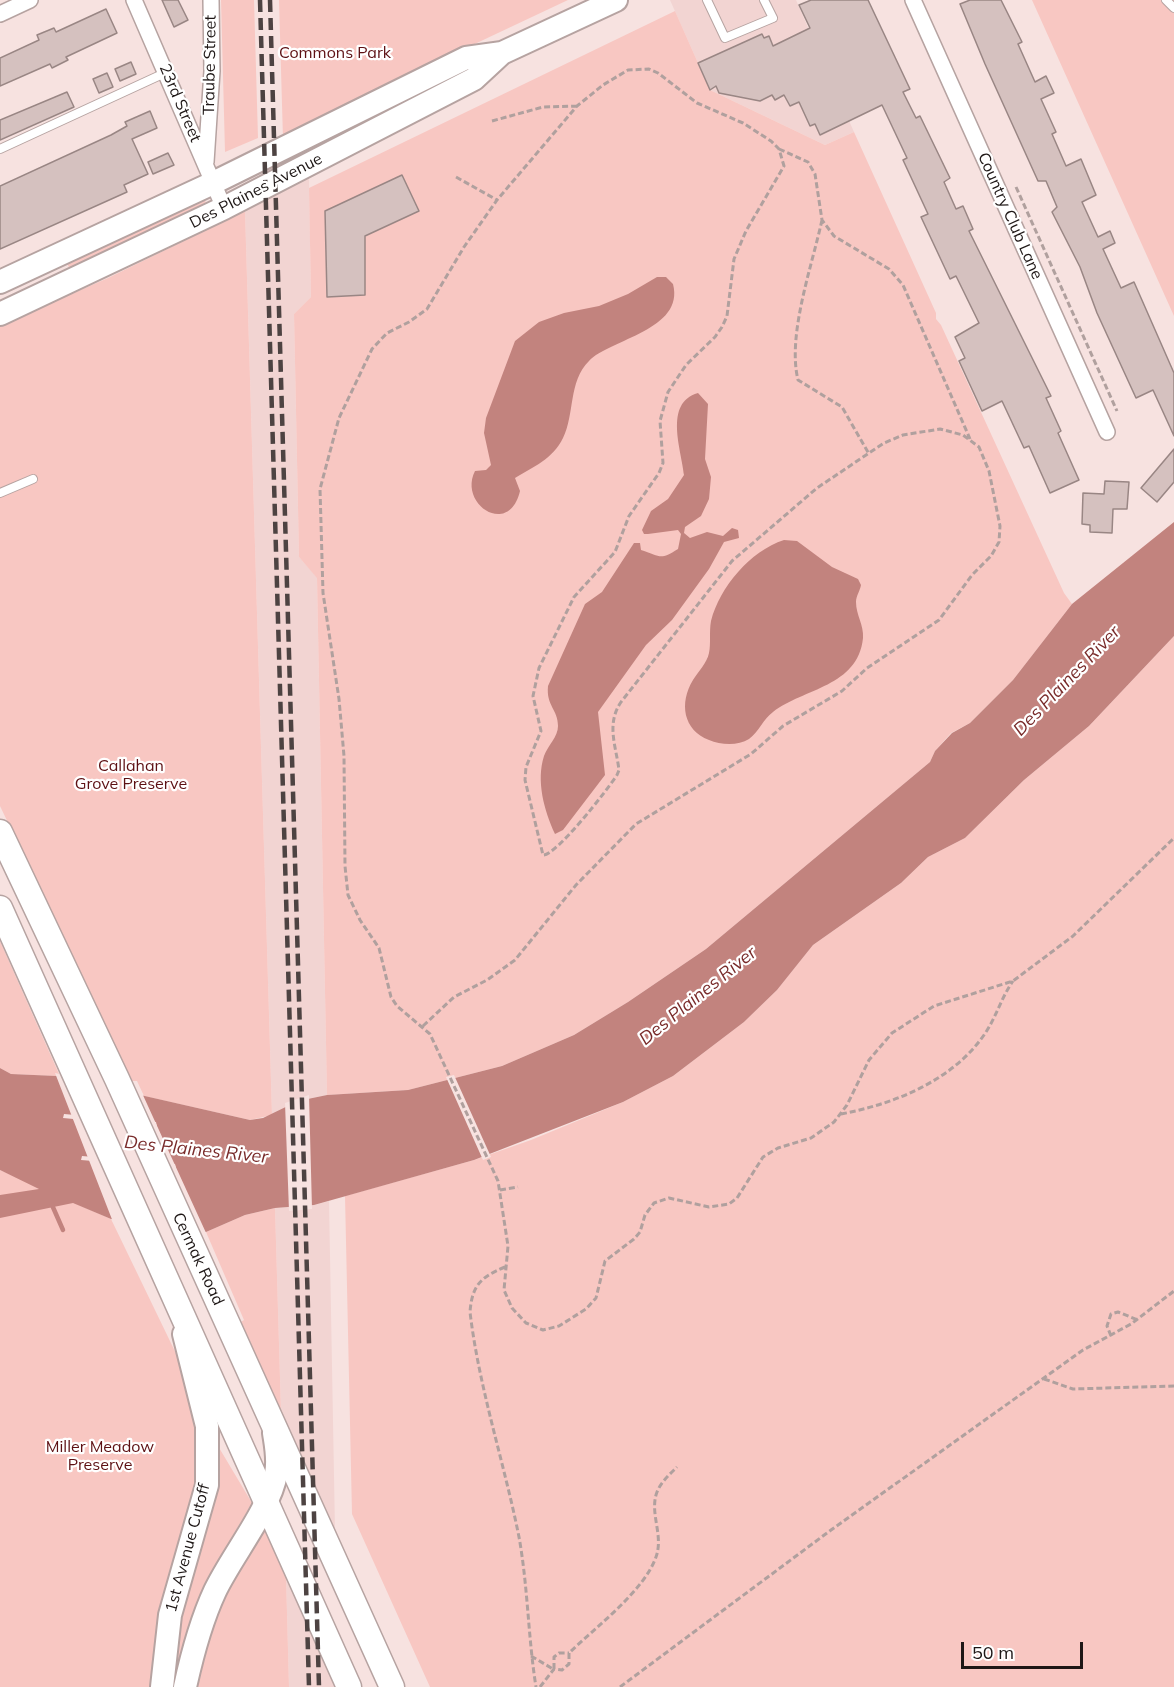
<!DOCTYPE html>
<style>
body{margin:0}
#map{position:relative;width:1174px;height:1687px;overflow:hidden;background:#f7e2e0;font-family:Mulish,sans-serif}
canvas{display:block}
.scale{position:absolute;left:961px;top:1642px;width:122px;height:27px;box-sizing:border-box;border:3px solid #1e1716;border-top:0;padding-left:8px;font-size:18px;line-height:21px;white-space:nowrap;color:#1e1716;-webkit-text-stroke:4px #fff;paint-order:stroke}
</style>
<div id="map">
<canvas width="1174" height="1687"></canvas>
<div class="scale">50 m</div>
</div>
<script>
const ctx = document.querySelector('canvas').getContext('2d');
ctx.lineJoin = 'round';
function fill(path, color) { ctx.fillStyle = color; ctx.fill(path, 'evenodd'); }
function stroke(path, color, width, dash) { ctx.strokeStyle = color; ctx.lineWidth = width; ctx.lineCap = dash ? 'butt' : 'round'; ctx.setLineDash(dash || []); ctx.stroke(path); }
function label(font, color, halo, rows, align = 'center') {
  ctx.font = font + ' Mulish,sans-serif'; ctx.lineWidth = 4.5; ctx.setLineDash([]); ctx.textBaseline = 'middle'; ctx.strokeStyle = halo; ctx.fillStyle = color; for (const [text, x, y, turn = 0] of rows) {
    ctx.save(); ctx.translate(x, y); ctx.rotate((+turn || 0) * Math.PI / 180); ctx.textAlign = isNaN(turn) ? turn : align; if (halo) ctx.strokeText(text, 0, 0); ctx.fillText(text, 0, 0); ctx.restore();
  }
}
fill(new Path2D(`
 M670,0H796L854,132L825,145L710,90Z
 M309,176L311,297L294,314L299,557L317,577L327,1095L298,1101L272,1115L245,211Z
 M329,1201L335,1531L281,1412L275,1208L314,1205Z
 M286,1576L338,1687H289Z`), '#f2d4d2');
fill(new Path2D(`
 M221,0H254L258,138L225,152Z
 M279,0H568L428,66L283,139Z
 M1032,0H1174V316Z
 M675,11L710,90L825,145L854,132L936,313V319L941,325L1064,593L1072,604L1013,680L970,723L951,733L935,751L930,762L706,949L628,1002L574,1035L502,1066L408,1090L327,1095L317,578L299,557L294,314L311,297L309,188Z
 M445,80V82L283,163L284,159Z
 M203,199L206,202L190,214L71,272L67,263Z
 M245,211L272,1115L250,1120L144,1096L137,1081H132L0,806V325L108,278Z
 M1174,636V1687H430L352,1514L345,1196L474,1160L531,1140L623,1102L673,1076L744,1022L777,990L813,945L901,883L928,857L965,838L1024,780L1089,726Z
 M0,941L59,1074H56V1076L11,1074L0,1068Z
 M0,1170L111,1219L183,1368L202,1454L156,1687H0Z
 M275,1208L281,1412L241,1322L244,1320L206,1232L245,1215Z
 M218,1446L252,1503L211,1573L181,1671L170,1669L172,1645Z
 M264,1528L286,1576L289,1687H191C205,1629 233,1579 264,1528Z`), '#f8c7c2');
fill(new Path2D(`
 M657,277H666L673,284C685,330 610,339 589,361C568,382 575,414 563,438C553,459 533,467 515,478L520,491C509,538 458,504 475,471L486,470L491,465L484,433L486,418L515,341L539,322L564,313L599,306L628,294Z
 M698,393L708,404L705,459L711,477L709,499L701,516L685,527L684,533L690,538L707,532L723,536L732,528L738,530L739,538L724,542L709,569L672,620L646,645L598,712L605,775L563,830L555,834C544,810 536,781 544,756C548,745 558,737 558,726C558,709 546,706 548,686L585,604L602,592L634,543H640L641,550C661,556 659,561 678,549L681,534L678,530L648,534H644L642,530L651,511L668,499L684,475C682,451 663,403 698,393Z
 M1174,522V636L1089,726L1024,780L965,838L928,857L901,883L813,945L777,990L744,1022L673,1076L623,1102L474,1160L314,1205L275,1208L245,1215L206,1232L111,1219L73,1203L0,1218V1195L39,1189L0,1170V1068L11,1074L57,1076L250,1120L263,1118L298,1101L327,1095L408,1090L502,1066L574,1035L628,1002L706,949L930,762L935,751L952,733L970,723L1013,680L1072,604ZM64,1114L156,1122L157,1127L63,1118ZM82,1156L175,1164L176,1168L81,1160Z
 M784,540L797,541L832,567L858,579L861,585C860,591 856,596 856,602C856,615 864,625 863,638C858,687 804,688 773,712C763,719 759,732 749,739C738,746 721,745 709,740C683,730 679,703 693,680C698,672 707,663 709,653C711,643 709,632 711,621C720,587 750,551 784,540Z`), '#c2837e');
fill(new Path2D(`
 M55,1073L142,1093L207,1235L113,1222Z
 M454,1075L491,1157L483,1160L446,1077Z
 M309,1095L312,1209L289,1211L285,1103Z`), '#f7e2e0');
stroke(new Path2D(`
 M52,1205L63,1230`), '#c2837e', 4.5);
const building = new Path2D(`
 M162,0H178L188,20L174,27Z
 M811,0H868L910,89L903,92L916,118L920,116L950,178L944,182L956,209L963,206L973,229L969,231L1051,396L1046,398L1061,431L1058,433L1079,480L1050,493L1029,446L1024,448L1002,401L982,411L959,361L965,358L955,337L979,323L956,276L950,279L921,217L928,214L903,160L907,158L882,105L820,135L815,124L810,126L799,102L790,106L784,95L775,100L772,95L760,101L719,93L716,86L710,90L698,63L762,34L764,38L769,36L773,46L810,28L799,5Z
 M970,0H1001L1022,42L1018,44L1035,82L1046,76L1054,93L1041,99L1056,132L1052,134L1066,166L1081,159L1096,195L1082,202L1098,237L1110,231L1115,243L1103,249L1121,288L1134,282L1174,373V436L1153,390L1136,398L1097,313L1080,267L1052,212L1057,207L1046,181H1038L985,64L960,4Z
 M106,9L117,33L66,57L68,60L52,68L50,64L0,86V58L39,40L37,35L54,28L56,32Z
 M131,62L136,74L120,81L115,69Z
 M107,73L113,87L99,93L93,79Z
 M67,92L74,107L0,140V120Z
 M150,111L157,128L132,139L148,174L124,185L127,192L0,249V186L111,135L127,126L125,122Z
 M168,153L174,165L153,174L148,162Z
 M402,175L419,211L365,236V295L327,297L325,211Z
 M1174,449V482L1157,502L1141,488Z
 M1105,481L1129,482L1127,509H1113L1112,533L1090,532V525L1082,524L1083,493L1104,494Z`);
fill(building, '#d5c1bf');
stroke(building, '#998684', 1.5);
const lane = new Path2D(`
 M707,0L725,38L773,18L764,0
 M1166,0L1174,8
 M0,149L167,72
 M0,493L33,479`);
const street = new Path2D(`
 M134,0L224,208
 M913,0L1107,432
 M0,14L30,0
 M206,162L212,71L211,0`);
const secondary = new Path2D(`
 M0,282L213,183L466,58L502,53L616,0
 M0,314L224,208L474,79L502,53
 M162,1687L170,1615L207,1485V1426L184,1334
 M185,1687C192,1655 201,1621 215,1591C231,1557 270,1509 276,1474C279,1460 276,1446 274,1433`);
const primary = new Path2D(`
 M0,832L117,1079L392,1687
 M0,908L349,1687`);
stroke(lane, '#b6a3a1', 10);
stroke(street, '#b6a3a1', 18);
stroke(secondary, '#b6a3a1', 26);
stroke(primary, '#b6a3a1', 27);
stroke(new Path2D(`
 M492,121L543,107L577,106
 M779,149L808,162L815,174L822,220L834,236L889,269L903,285L970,439
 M456,177L497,200
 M1016,187L1117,411
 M822,220C812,266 787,335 798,380L842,407L869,454
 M423,1026L454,997L487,980L515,960L576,885L636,824L751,754L783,726L842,691L867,668L939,620L972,575L991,556L999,542L1000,526L989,471L979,447L963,435L940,429L903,435L884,443L817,488L732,561L621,702C606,724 616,746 619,770L617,775C608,789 556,856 543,855L525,780L526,767L541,731L533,696L539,668L574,597L615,552L629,516L659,473L663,463L660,421L668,392L686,365L715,337L722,327L727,316L734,259L746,231L784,166L779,149L771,141L743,123L697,103L658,73L649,69L628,70L603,85L577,106L497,200L464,247L427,309L409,322L387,333L372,349L339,418L320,489L323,593L339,699L344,756L345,866L348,895L360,920L379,948L391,997L397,1006L430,1034L498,1181L508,1246L504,1290L512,1308L526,1323L543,1330L559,1326L586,1309L596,1298L605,1261L634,1239L640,1232L645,1215L654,1203L669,1198L709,1207L729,1204L737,1198L763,1157L778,1148L811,1138L834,1122L847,1105L869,1060L892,1033L934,1006L1013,981L1073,936L1174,838
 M841,1114C894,1104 952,1081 984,1035C996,1018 1001,998 1013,981
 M500,1190L518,1187
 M505,1267C481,1277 472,1285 470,1312C479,1388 504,1462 519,1537C528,1587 528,1637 536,1687
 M1111,1336L1107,1326L1111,1314L1118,1312L1138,1320
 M1044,1379L1073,1389L1174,1386
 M531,1656L553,1669
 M554,1669V1657L559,1653H569
 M540,1687L554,1669L562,1670L569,1664V1653C596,1627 644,1591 656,1557C664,1535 649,1513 657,1492C661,1482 669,1475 677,1467
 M620,1687L831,1530L1083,1350L1131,1324L1174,1291`), '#b0a09e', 3, [6, 3]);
stroke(lane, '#fff', 8);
stroke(street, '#fff', 15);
stroke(secondary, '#fff', 22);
stroke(primary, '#fff', 24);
stroke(new Path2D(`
 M260,0L309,1687
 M270,0L319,1687`), '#4d4342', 4.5, [12, 6]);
label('16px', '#5d1013', '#fff', [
 ["Commons Park",335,53],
 ["Callahan",131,766],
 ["Grove Preserve",131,784],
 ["Miller Meadow",100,1447],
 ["Preserve",100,1465]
]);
label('16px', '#1e1716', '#fff', [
 ["Traube Street",210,65,-89],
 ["23rd Street",180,103,67],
 ["Des Plaines Avenue",256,191,-27],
 ["Country Club Lane",1010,216,66],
 ["Cermak Road",198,1259,65],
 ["1st Avenue Cutoff",188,1548,-75]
]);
label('italic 18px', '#792b2a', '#fff', [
 ["Des Plaines River",1067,681,-46],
 ["Des Plaines River",698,996,-39],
 ["Des Plaines River",196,1150,6]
]);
</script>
